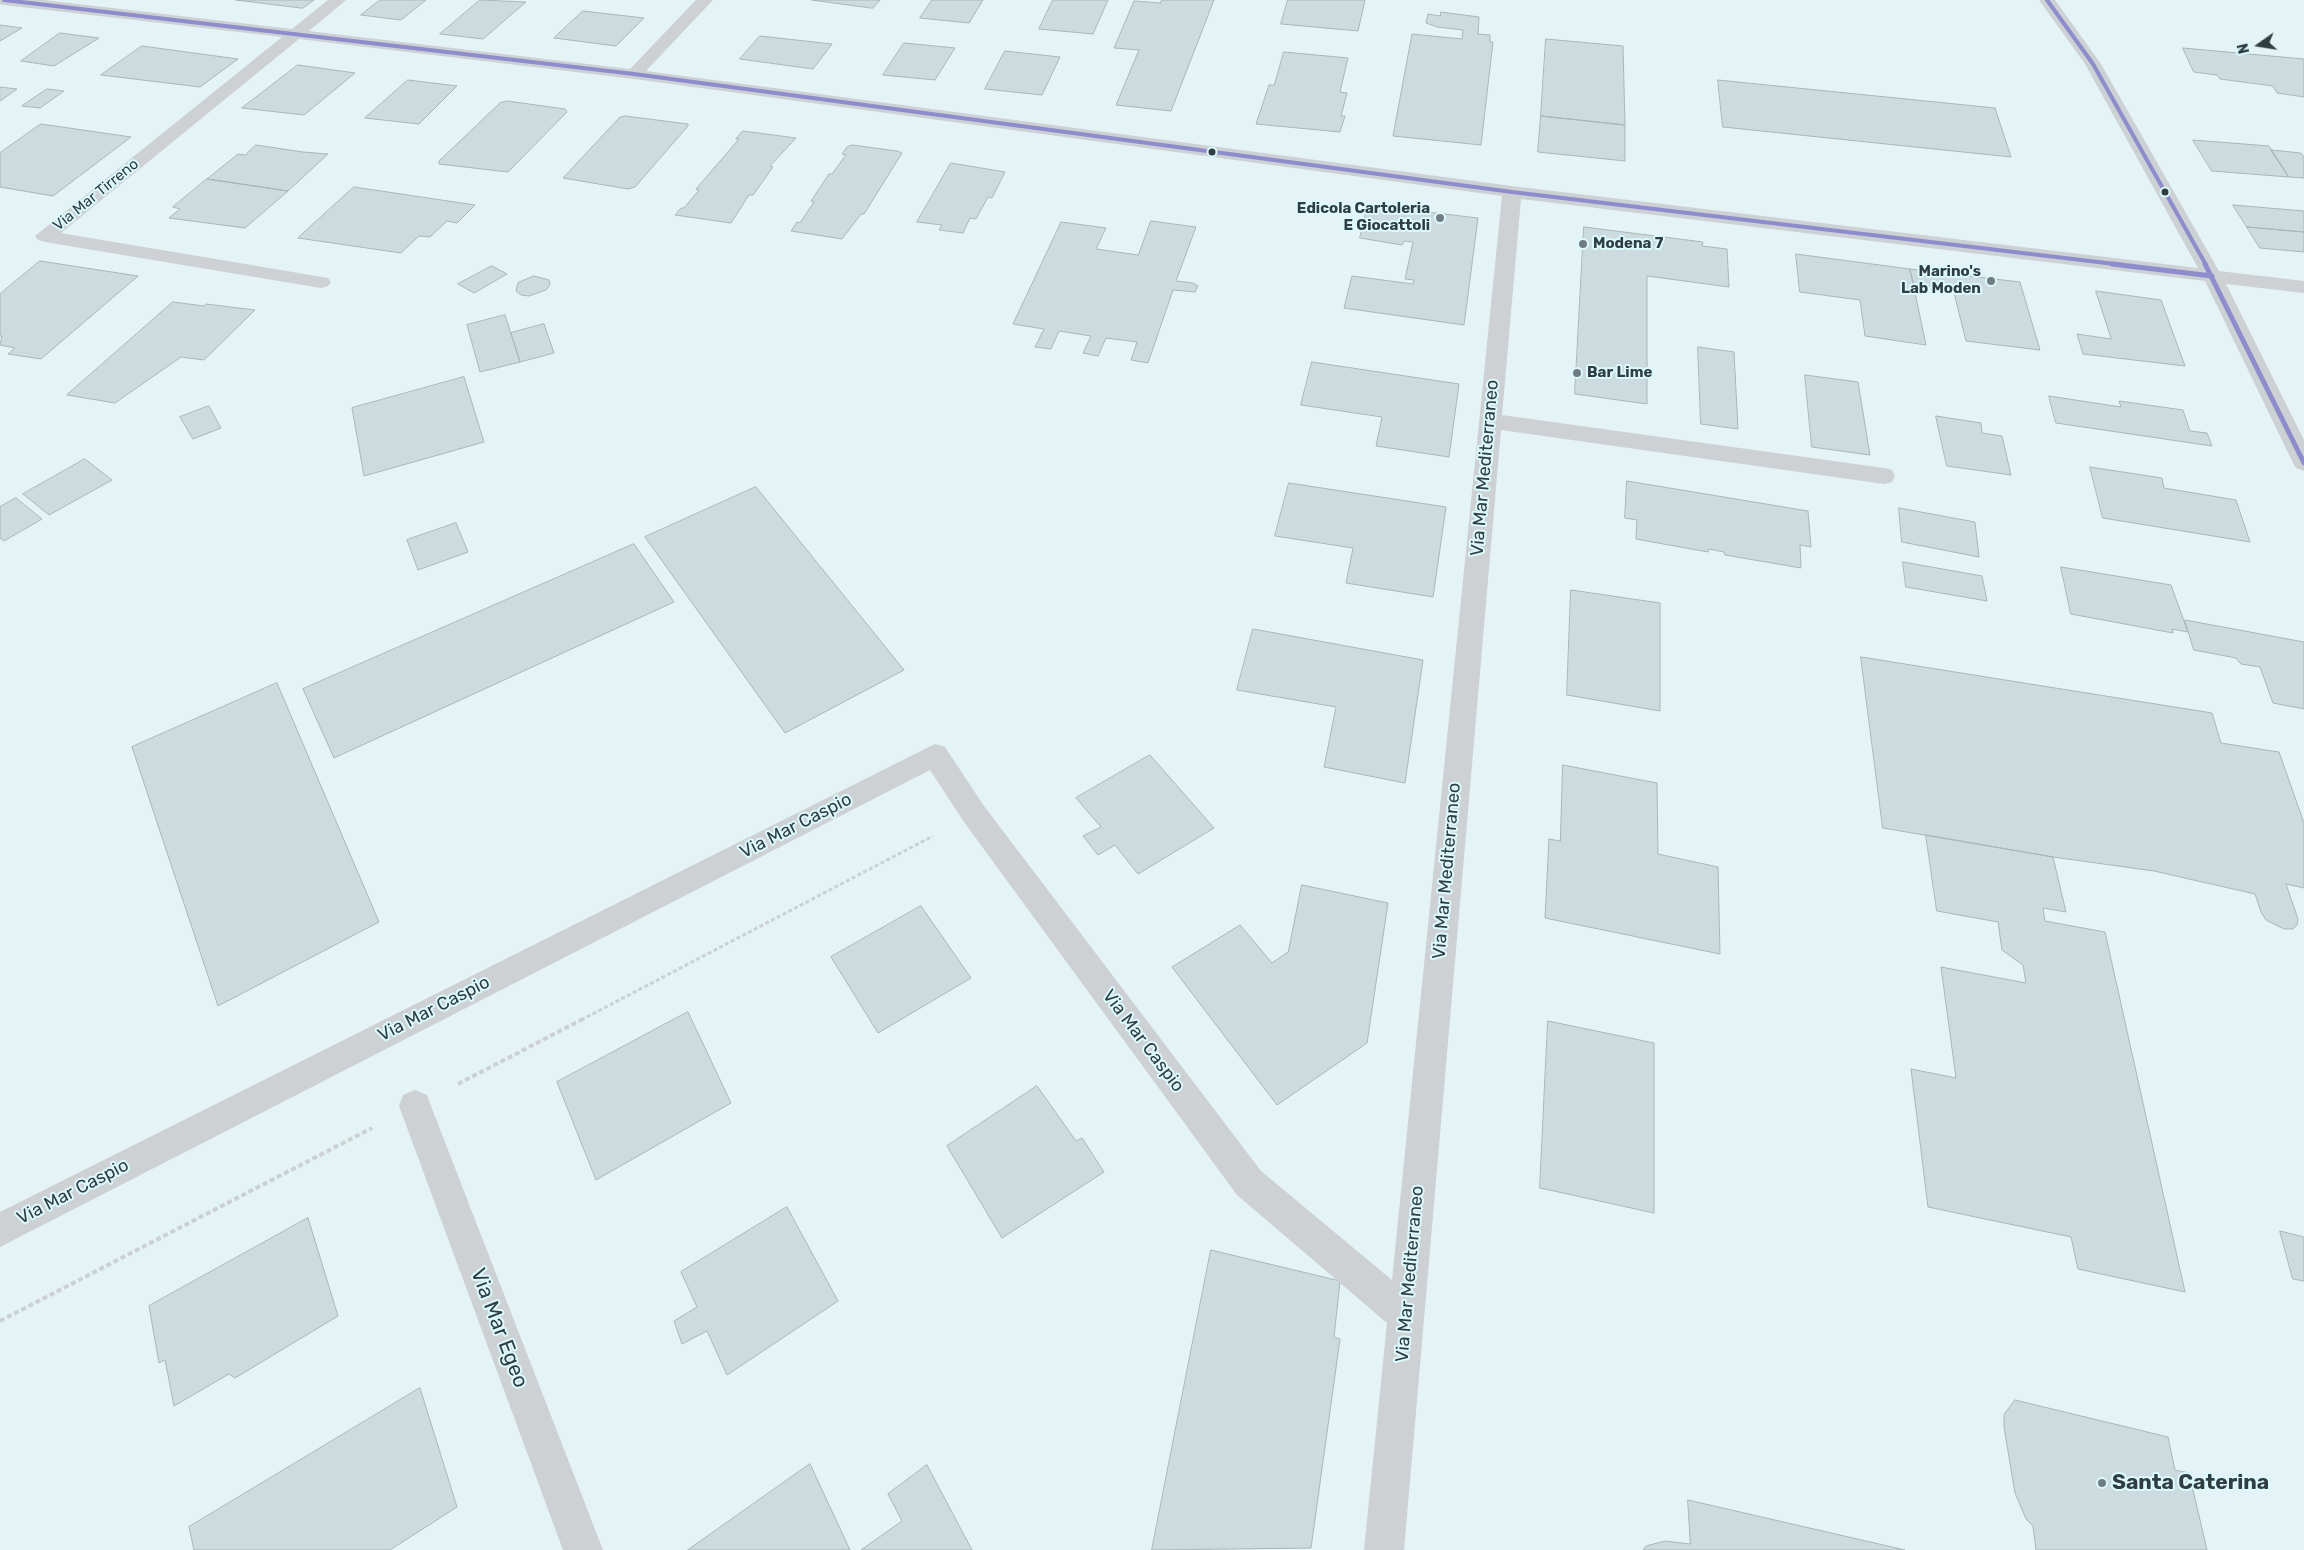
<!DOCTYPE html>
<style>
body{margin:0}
#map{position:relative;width:2304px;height:1550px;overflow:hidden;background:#e4f3f5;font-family:Rubik,sans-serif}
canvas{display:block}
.north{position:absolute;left:2234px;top:20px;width:50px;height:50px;-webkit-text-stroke:4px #dcf9fd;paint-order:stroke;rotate:257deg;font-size:14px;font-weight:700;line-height:20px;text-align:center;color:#303e41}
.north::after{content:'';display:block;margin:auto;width:18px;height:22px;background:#303e41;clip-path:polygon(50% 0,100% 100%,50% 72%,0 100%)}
</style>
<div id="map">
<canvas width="2304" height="1550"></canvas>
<div class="north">N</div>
</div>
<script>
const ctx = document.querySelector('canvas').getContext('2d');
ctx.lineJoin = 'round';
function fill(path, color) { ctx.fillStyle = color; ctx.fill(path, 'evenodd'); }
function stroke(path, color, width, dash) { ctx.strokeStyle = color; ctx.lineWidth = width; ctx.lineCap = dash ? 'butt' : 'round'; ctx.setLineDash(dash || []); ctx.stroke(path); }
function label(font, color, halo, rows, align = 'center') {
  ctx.font = font + ' Rubik,sans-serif'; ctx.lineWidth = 4; ctx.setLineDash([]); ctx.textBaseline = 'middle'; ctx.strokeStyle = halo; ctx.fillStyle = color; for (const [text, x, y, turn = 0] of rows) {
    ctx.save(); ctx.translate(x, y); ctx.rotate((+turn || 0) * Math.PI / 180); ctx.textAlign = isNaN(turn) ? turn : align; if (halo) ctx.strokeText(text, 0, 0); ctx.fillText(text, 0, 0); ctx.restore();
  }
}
const building = new Path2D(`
 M236,0H314L303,8Z
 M380,0H426L401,20L361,15Z
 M480,0L526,2L483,39L440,34Z
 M812,0H880L873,8Z
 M932,0H983L969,23L920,18Z
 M1053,0H1108L1093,34L1039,29Z
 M1162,0H1214L1171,111L1116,105L1139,50L1114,48L1134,1L1160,3Z
 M1288,0H1365L1358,31L1281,24Z
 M583,11L644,18L616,46L554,38Z
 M1441,12L1479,17L1478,34L1490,35V42H1493L1481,145L1393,136L1412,34L1462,39L1463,30L1437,27L1426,23L1428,14L1440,16Z
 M0,25L22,28L0,41Z
 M60,33L99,38L54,66L21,61Z
 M760,36L832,44L813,69L740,59Z
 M1546,39L1623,46L1625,125L1541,116Z
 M904,43L955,48L935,80L883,75Z
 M142,46L238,59L200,87L101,75Z
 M2183,48L2304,59V97L2277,93L2273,86L2220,79L2217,75L2194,72Z
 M1005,51L1060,57L1042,95L985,89Z
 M1284,52L1348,58L1340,92L1347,93L1341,116H1345L1340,132L1256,124L1269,85H1274Z
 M298,65L355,73L304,115L242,108Z
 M408,80L457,86L419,124L365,118Z
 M1718,80L1995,108L2011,157L1723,127Z
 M0,87L17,89L0,101Z
 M47,89L64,91L40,108L22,106Z
 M507,101L565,109L567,112L508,172L439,164V161L500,103Z
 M625,116L688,124V126L635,187L628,189L563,178L619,118Z
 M1541,116L1625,125V161L1538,152Z
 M41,124L131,137L53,196L0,187V153Z
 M743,131L796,138L770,166L773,167L753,195H749L731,223L675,215L681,208H684L699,190L696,189L739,139H736Z
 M2193,140L2269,146L2289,177L2212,171Z
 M256,145L303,152L328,154L288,191L207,179L238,154L245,155Z
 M852,145L897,151L902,153L864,214H861L842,239L791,231L797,222L800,223L814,202L811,201L829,174H832L846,155L842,154L847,147Z
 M2271,150L2301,153L2304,157V178L2289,177Z
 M951,163L1005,172L992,198L988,197L976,219L970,218L963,233L939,230L942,225L917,222Z
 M207,179L288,191L245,228L169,218L180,209L173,207Z
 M354,187L475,205L457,223L447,221L430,237L419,236L401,253L298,238Z
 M1368,205L1478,218L1464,325L1344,308L1352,276L1413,284L1414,280L1405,279L1413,242L1404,241L1402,245L1360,238Z
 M2233,205L2304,211V232L2247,227Z
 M1151,221L1196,227L1176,281L1193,283L1198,286L1195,292L1173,290L1148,363L1131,360L1137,342L1106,338L1098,356L1083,353L1091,336L1059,331L1051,349L1035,347L1044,329L1013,324L1061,222L1106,228L1096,249L1138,255Z
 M1584,227L1703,242L1702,246L1727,249L1729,287L1647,276V404L1575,394Z
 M2247,227L2304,232V252L2260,248Z
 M1796,254L1910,269L1926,345L1865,336L1860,300L1800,292Z
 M40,261L138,276L41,359L8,354L15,348L0,345L2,336H0V294Z
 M492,266L507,274L474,293L458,284Z
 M1910,269L2020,282L2040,350L1966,341L1953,289L1914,284Z
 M534,276L549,280L550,285L546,290L529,296L521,295L516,291L518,283Z
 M2096,291L2161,300L2185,366L2083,354L2077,334L2111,339Z
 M173,302L204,306L206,304L255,310L204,360L181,357L115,403L67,395Z
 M505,315L520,362L480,372L467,325Z
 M544,324L554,353L520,362L511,333Z
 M1698,347L1734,352L1738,429L1701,424Z
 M1312,362L1459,384L1449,457L1376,446L1382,417L1301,405Z
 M1805,375L1858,382L1870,455L1812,447Z
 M464,377L484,442L364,476L352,408Z
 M2049,396L2121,407L2119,401L2183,410L2190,431L2207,433L2212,446L2056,423Z
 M209,406L221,428L193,439L180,417Z
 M1936,416L1981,423L1982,433L2002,436L2011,475L1947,466Z
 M85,459L112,480L49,515L23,494Z
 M2090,467L2162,478L2164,488L2236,500L2250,542L2103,518Z
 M1627,481L1808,511L1811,547L1800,545L1801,568L1725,555L1724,552L1709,549L1708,552L1636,539L1637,520L1625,518Z
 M1289,483L1446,507L1433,597L1346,583L1353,548L1275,536Z
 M756,487L904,670L785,733L645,537Z
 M16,498L42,519L4,541L0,538V507Z
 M1899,508L1975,522L1979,557L1902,542Z
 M456,523L468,552L418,570L407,540Z
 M634,544L674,602L334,758L303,689Z
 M1903,562L1982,576L1987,601L1906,587Z
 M2061,567L2171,585L2188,632L2172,629L2173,633L2071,614Z
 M1571,590L1660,603V711L1567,695Z
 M2185,620L2304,642V709L2273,703L2260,667L2241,664L2236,658L2194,650Z
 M1253,629L1423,660L1405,783L1324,767L1336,707L1237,690Z
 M1861,657L2212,713L2221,743L2279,752L2304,823V888L2286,884L2298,919L2297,925L2293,929H2284L2266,920L2261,912L2255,894L2154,871L2053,857L1883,828Z
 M277,683L379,922L218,1006L132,747Z
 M1150,755L1214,828L1138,874L1115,845L1098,855L1083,836L1101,827L1076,798Z
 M1563,765L1657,783L1658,854L1718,867L1720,954L1545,918L1549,839L1560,841Z
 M1926,835L2053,857L2066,912L2043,908L2045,921L2105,932L2185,1292L2078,1269L2071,1237L1928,1207L1911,1069L1956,1078L1941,967L2026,983L2023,965L2002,950L1998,922L1937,911Z
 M1302,885L1388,903L1367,1043L1277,1105L1172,967L1240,925L1272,963L1288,952Z
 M921,906L971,978L878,1033L831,957Z
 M688,1012L731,1103L596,1180L557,1082Z
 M1548,1021L1654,1043V1213L1540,1188Z
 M1037,1086L1076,1141L1082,1138L1104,1172L1002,1238L947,1146Z
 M787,1207L838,1301L727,1375L707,1331L682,1344L674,1321L697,1307L681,1272Z
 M308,1218L338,1316L235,1378L229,1374L174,1406L165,1360L159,1363L149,1306Z
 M2280,1231L2304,1237V1281L2293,1279Z
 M1211,1250L1340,1281L1334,1337L1340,1339L1311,1548L1152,1550Z
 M420,1388L457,1507L390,1550H194L189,1527Z
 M2015,1400L2168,1437L2175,1470L2189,1473L2207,1550H2036L2033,1526L2026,1519L2015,1493L2004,1427V1415Z
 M810,1464L850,1550H688Z
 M927,1465L972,1550H861L902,1521L888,1494Z
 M1688,1500L1905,1550H1643L1646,1546L1665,1541L1690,1544Z`);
fill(building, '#ccdcde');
stroke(building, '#a9b6b8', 1);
stroke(new Path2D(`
 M581,1020L933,836`), '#cbd1d1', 3, [4, 2.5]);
stroke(new Path2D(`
 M458,1084L583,1019
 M0,1321L372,1128`), '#cbd1d1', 4, [5, 3]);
fill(new Path2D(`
 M0,0H44L292,29L328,0H346L309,31L630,69L696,0H713L646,71L1512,186L2198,268L2085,64L2039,0H2055L2101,64L2219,271L2304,281V293L2226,284L2304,440V471L2296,468L2293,463L2205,281L1521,199L1502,415L1884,468L1892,470L1895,476L1892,482L1884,484L1501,430L1404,1550H1364L1387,1323L1237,1195L964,822L930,770L0,1247V1212L935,744L945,747L984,806L1261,1171L1392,1280L1502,196L634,79L299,39L61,233L328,278L331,282L328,286L321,288L45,242L38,240L35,236L282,37L4,5L0,4Z
 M415,1090L427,1095L431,1106L603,1550H563L399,1106L403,1095Z`), '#cdd1d3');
stroke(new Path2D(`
 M4,0L634,74L1512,192L2123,265
 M2047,0L2093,64L2206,265`), '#8f8cce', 4);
stroke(new Path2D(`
 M2112,264L2212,276
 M2205,264L2304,463`), '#8f8cce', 5);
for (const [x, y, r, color] of [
 [1212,152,4.5,"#303e41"],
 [2165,192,4.5,"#303e41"],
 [1440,218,5,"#6f7d80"],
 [1583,244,5,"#6f7d80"],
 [1991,281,5,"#6f7d80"],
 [1577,373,5,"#6f7d80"],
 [2102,1483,5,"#6f7d80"]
]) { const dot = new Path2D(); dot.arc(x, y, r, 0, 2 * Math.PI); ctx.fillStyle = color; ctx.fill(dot); stroke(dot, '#dcf9fd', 2); }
label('15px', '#303e41', '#dcf9fd', [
 ["Via Mar Tirreno",96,195,-39]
]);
label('bold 15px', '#303e41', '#dcf9fd', [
 ["Edicola Cartoleria",1430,209],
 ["E Giocattoli",1430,226],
 ["Modena 7",1593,244,"left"],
 ["Marino's",1981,272],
 ["Lab Moden",1981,289],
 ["Bar Lime",1587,373,"left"]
], 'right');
label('18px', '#303e41', '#dcf9fd', [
 ["Via Mar Mediterraneo",1485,468,-85],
 ["Via Mar Caspio",796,826,-27],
 ["Via Mar Mediterraneo",1447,871,-85],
 ["Via Mar Caspio",434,1009,-27],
 ["Via Mar Caspio",1143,1041,53],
 ["Via Mar Caspio",73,1192,-27],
 ["Via Mar Mediterraneo",1410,1274,-85]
]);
label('21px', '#303e41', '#dcf9fd', [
 ["Via Mar Egeo",499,1328,69]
]);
label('bold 21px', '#303e41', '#dcf9fd', [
 ["Santa Caterina",2112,1483]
], 'left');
</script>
